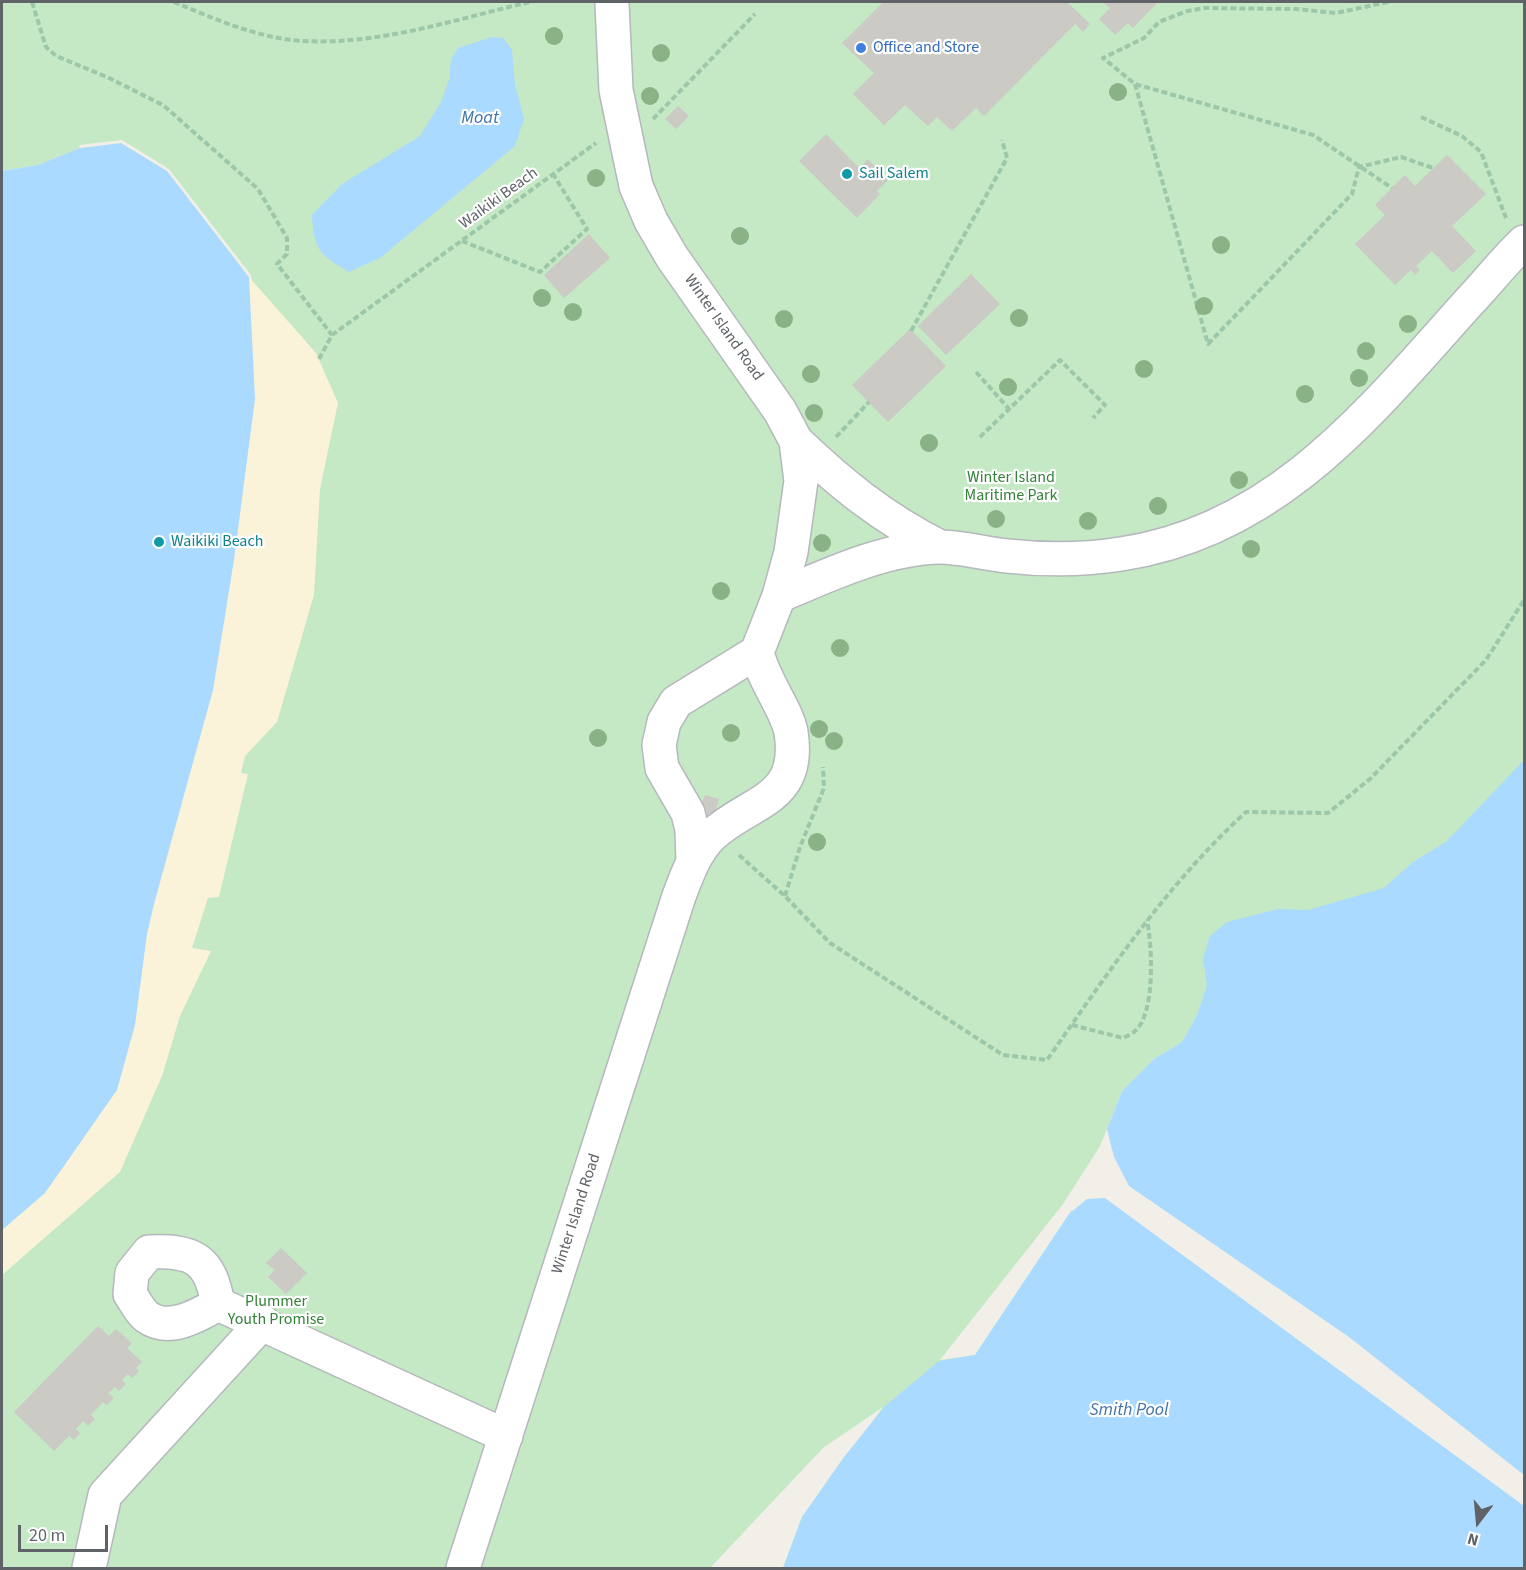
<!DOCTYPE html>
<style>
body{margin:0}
#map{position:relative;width:1526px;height:1570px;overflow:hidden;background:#f1efe8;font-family:"Source Sans 3",sans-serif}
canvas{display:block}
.frame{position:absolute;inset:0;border:3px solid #5f6368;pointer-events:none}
.north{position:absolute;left:1448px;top:1492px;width:60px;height:60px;-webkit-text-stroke:4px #fff;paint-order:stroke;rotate:196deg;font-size:16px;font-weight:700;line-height:24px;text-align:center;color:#5f6368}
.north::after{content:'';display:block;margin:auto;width:21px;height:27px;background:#5f6368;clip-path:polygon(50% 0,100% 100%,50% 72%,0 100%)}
.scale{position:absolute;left:18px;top:1525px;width:90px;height:27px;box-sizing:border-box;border:3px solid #5f6368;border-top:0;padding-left:8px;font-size:18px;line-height:21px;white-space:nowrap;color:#5f6368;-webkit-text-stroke:4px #fff;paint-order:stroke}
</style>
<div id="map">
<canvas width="1526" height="1570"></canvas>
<div class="frame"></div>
<div class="north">N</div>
<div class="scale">20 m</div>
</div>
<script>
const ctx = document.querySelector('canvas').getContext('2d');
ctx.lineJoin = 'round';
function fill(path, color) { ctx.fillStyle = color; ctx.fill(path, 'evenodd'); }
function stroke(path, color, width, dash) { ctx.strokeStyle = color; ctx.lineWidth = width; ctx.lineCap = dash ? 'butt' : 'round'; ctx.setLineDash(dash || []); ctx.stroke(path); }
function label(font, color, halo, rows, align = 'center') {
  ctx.font = font + ' "Source Sans 3",sans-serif'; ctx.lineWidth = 4.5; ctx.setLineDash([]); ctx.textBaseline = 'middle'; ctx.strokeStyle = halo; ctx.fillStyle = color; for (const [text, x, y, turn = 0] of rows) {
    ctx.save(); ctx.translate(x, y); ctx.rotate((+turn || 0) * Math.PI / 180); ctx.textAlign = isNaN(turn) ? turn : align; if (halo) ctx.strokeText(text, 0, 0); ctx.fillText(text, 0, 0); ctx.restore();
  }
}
fill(new Path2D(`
 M2,2H1524V1252L1207,985L1197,1015L1182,1042L1154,1059L1122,1091L1100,1146L1063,1204L940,1360L975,1355L1072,1210L1118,1240L783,1568L802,1517L883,1407L823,1448L710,1568H2V1230L45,1193L80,148L38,165L2,171Z`), '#c5e8c5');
fill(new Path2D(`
 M249,277L316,353L338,403L320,489L314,595L277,722L245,756L241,773L248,774L219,897L208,898L192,948L211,951L180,1016L162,1076L120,1172L2,1275V1230L45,1193Z`), '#fbf3d9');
fill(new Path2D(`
 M492,37L503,38L512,50L515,85L524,119L515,146L380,258L349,272C319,254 314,251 312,215L342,184L420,136L441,102L449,80L451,60L458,48Z
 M121,143L167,171L249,277L255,399L234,560L213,690L154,904L147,934L135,1025L117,1090L45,1193L2,1230V171L38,165L80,148Z
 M1524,760V1475L1349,1337L1129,1186L1114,1157L1107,1129L1122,1091L1154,1059L1182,1042L1197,1015L1207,985L1203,959L1210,936L1227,922L1278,909L1308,910L1384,888L1413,862L1447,841Z
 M1105,1198L1524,1506V1568H783L802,1517L844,1457L885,1406L939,1361L975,1355L1069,1214L1087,1199Z`), '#aadaff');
fill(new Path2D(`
 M122,140L169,169L251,275L252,281L167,171L121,143L80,148L79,145Z`), '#f1efe8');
fill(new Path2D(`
 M883,2H1067L1090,24L1083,32L1075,24L984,116L976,108L952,131L937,117L928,126L905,105L884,125L853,94L874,73L842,43Z
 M1103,2H1158L1133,28L1128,23L1115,35L1099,19L1110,8Z
 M678,106L689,116L676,129L665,119Z
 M826,134L859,168L868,159L888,180L877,191L880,194L857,218L799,161Z
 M1447,155L1486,194L1452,226L1476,251L1453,273L1432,251L1416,266L1420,270L1415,275L1411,270L1395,285L1355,244L1385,215L1375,205L1405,175L1415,186Z
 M589,234L610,258L564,298L544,275Z
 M971,274L1000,304L946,355L918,326Z
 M910,329L946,366L888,422L852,385Z
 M705,795L719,799L712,822L697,817Z
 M281,1248L307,1273L286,1294L268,1277L275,1270L266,1263Z
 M98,1326L109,1336L116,1329L132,1343L127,1348L142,1362L136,1368L139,1371L132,1378L128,1374L122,1380L126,1384L119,1391L115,1387L108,1393L114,1398L107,1405L103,1402L91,1415L95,1419L88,1426L83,1421L76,1429L80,1433L74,1440L69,1436L54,1451L14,1412Z`), '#cccac5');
const minor = new Path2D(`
 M612,4L616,90L636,186L651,221L672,257L780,411L796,441L801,481L791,552L779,596L757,652L676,702L664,722L659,745L662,768L688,813L692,830L693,861
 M796,441C842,485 883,518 940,547
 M779,596C828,575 885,548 940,547C962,547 985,554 1007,556C1044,560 1084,560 1121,554C1277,531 1370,412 1469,302C1488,282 1505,260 1524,242
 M218,1304C199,1315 169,1333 147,1317C140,1312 135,1301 130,1294L132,1273L149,1252C194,1250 210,1259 218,1304L506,1436
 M89,1568L105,1495L263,1322
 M463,1568L679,896C687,875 695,852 711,836C749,800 802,802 791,732C787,710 763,680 757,652`);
stroke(minor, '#b5b8bc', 36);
stroke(new Path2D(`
 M32,2L46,47L56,56L107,77L163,105L258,189L287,238V254L277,264L332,335
 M174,2C215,19 259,39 305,41C381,45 456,19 530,2
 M1388,2L1336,13L1296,9L1205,8L1187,11L1159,22L1144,38L1103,58L1135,84L1313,135L1392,188
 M1135,84L1208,344L1352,194L1359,167L1401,157L1433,168
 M1421,117L1462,136L1481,152L1506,218
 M653,119L755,14
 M462,241L540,272L587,229L553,174
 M911,331L1007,158L1002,140
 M319,359L332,335L596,143
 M976,372L1009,409
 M836,437L869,402
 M980,437L1060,360L1105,405L1093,418
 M739,855L785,896L830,943L1003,1055L1047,1060C1108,973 1167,884 1246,812L1328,813L1370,779L1486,660L1524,600
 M785,896L800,847L824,788L823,767
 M1072,1025L1123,1038C1127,1036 1132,1034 1135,1031C1156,1013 1152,944 1147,920`), '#9cc7a9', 4, [6, 3]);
stroke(minor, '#fff', 33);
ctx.fillStyle = '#89b387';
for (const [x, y] of [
 [554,36],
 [661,53],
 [1118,92],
 [650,96],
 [596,178],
 [740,236],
 [1221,245],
 [542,298],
 [1204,306],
 [573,312],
 [1019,318],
 [784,319],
 [1408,324],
 [1366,351],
 [1144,369],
 [811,374],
 [1359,378],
 [1008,387],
 [1305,394],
 [814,413],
 [929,443],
 [1239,480],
 [1158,506],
 [996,519],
 [1088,521],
 [822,543],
 [1251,549],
 [721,591],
 [840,648],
 [819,729],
 [731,733],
 [598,738],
 [834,741],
 [817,842]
]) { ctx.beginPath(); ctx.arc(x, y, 9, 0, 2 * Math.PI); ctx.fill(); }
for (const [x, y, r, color] of [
 [861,48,6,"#3f7fe0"],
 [847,174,6,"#0f9aa8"],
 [159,542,6,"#0f9aa8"]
]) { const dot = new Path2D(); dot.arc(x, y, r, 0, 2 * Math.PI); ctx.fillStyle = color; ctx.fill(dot); stroke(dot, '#fff', 2); }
label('16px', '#366cbe', '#fff', [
 ["Office and Store",873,48]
], 'left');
label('16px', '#0d838f', '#fff', [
 ["Sail Salem",859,174],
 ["Waikiki Beach",171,542]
], 'left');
label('16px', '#5f6368', '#fff', [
 ["Waikiki Beach",499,199,-36],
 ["Winter Island Road",723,328,55],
 ["Winter Island Road",577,1214,-72]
]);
label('16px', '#348238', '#fff', [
 ["Winter Island",1011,478],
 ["Maritime Park",1011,496],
 ["Plummer",276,1302],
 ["Youth Promise",276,1320]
]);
label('italic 18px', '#4174aa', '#fff', [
 ["Moat",480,119],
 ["Smith Pool",1129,1411]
]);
</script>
